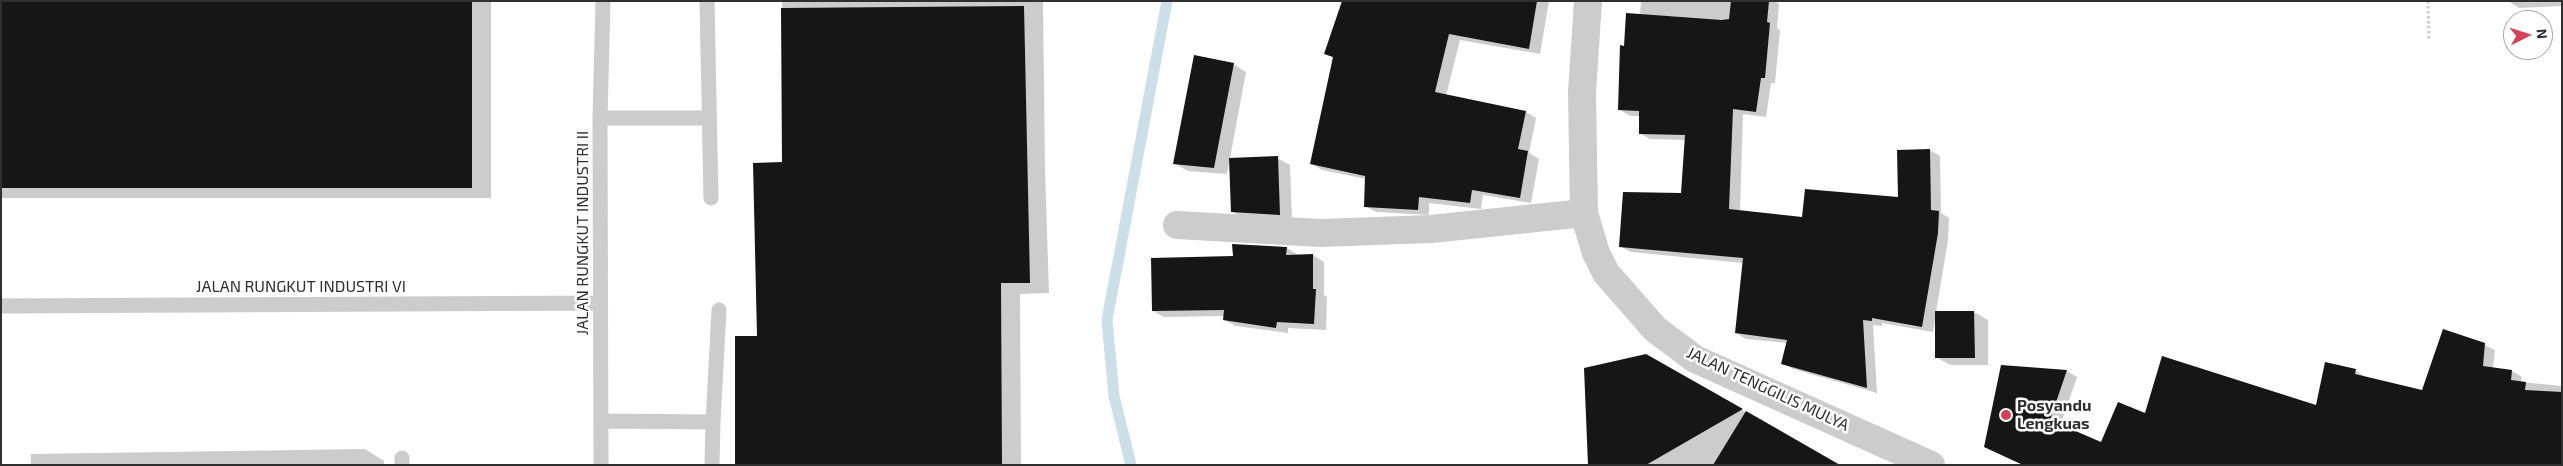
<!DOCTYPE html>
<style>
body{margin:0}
#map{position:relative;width:2563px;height:466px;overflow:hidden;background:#fff;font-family:"Exo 2",sans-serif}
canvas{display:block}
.frame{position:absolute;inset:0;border:2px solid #2f2f2f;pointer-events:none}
.north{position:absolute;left:2503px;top:10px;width:50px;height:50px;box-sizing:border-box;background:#fff;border:1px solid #acacac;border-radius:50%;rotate:85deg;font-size:14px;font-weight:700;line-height:20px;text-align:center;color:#2f2f2f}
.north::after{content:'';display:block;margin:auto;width:18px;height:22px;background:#d54255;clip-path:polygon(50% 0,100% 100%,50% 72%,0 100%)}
</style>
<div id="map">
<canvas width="2563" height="466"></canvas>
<div class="frame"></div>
<div class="north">N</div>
</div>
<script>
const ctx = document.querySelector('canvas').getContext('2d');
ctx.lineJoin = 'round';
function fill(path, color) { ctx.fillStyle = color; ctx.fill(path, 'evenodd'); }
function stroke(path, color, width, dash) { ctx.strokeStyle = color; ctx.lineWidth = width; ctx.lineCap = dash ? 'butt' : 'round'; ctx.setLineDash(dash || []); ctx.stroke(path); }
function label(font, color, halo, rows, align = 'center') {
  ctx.font = font + ' "Exo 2",sans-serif'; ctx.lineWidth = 5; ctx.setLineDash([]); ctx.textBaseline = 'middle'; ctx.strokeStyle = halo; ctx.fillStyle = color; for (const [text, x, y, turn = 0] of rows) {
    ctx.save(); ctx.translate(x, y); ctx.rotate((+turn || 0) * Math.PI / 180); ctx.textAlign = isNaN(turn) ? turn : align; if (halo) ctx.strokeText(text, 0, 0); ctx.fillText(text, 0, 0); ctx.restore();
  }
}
fill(new Path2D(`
 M1,1H491V198H1Z
 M782,1H1043L1045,170L1049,293L1020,294L1021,465H736L784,164Z
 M1343,1H1549L1540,54L1460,40L1446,96L1526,112L1536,118L1529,153L1539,159L1531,203L1483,195L1481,209L1429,203V215L1376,212L1365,206L1366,179L1322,170L1311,163L1334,58L1326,53Z
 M1641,1H1774L1779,4L1777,28L1780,30L1775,83H1771L1766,117L1743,114L1740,211L1803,218L1900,198L1930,150L1940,156L1941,213L1949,218L1948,240L1936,312H1974L1988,320V365H1950L1936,357L1935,319L1933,332L1882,323V326L1873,325L1877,393L1793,369L1782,363L1788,343L1746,339L1736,333L1743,263L1631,252L1620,246L1682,194L1686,140L1650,139L1640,133V116H1630L1620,110L1626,47L1640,15Z
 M2508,1H2562V6L2519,8Z
 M1233,64L1246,72L1227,174L1188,171L1175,164Z
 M1277,158L1290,165L1292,221L1245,219L1233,212Z
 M1287,248L1298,255H1313L1324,262V295L1327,297L1326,330L1288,328V333L1236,326L1224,320V316L1164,317L1153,311L1234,258Z
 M2485,345L2495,350L2493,368L2512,371L2522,377L2521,382L2562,386V465H2023L1985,447L2002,367L2067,371L2077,377L2060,426L2102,444L2146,415L2317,406L2355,370L2365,377L2423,392Z
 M1646,355L1838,465H1590Z
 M365,449L384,461V465H31V454Z`), '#0003');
stroke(new Path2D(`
 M1131,465L1114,396L1107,320L1167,1`), '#ccdfe9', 11);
fill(new Path2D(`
 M1,1H472V188H1Z
 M1342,1H1537L1529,49L1449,34L1435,92L1526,111L1518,149L1528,151L1520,198L1472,190L1470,203L1419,197L1418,210L1364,207L1365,176L1310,164L1333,57L1324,54Z
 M1731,1H1769L1767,22L1770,23L1765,78H1761L1756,112L1733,109L1729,209L1802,217L1805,189L1898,197L1897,150L1930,149L1931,210L1939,211L1938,233L1922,327L1872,318V321L1863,320L1867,388L1781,364L1787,340L1735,333L1743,258L1619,247L1623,192L1681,193L1685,135L1639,134V111L1618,110L1620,45L1624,46L1626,13L1722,20L1729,19Z
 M1024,6L1030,283H1001L1002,465H735V336H757L753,163L782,162L781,8Z
 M1194,55L1234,63L1214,168L1173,164Z
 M1278,156L1280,215L1231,212L1229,158Z
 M1232,244L1287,247L1286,255L1313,254V289H1316L1314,324L1277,322L1276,328L1223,320L1224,310L1152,311L1151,258L1233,256Z
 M1935,311H1974L1975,358H1935Z
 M2443,329L2485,343L2483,366L2512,370L2511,380L2526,382L2525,390L2562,392V465H2023L1984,447L2001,365L2067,370L2050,420L2101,442L2118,402L2145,413L2162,356L2316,405L2325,362L2356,369L2355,374L2422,390Z
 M1646,354L1743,409L1646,465H1588L1584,368Z
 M1746,411L1774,427L1840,465H1713Z`), '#161616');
stroke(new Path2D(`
 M2428,1L2429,39`), '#ccc', 3, [2.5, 2.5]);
stroke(new Path2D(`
 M707,1L711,198
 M600,118H709
 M1,306L600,303
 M601,421L713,422L719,310
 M402,465V458
 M601,465L600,118L603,1
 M712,465L713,422`), '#ccc', 15);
stroke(new Path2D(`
 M1588,1L1582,92L1584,213L1596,253L1606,273L1655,329L1695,359L1931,465
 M1177,225L1321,233L1431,229L1584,213`), '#ccc', 28);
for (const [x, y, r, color] of [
 [2006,415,6,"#d54255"]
]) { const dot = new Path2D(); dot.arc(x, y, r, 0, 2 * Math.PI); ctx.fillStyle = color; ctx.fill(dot); stroke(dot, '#fff', 2); }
label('16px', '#2f2f2f', '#fff', [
 ["JALAN RUNGKUT INDUSTRI II",583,233,-90],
 ["JALAN RUNGKUT INDUSTRI VI",301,287],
 ["JALAN TENGGILIS MULYA",1768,389,25]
]);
label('bold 16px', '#2f2f2f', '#fff', [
 ["Posyandu",2017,406],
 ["Lengkuas",2017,424]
], 'left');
</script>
